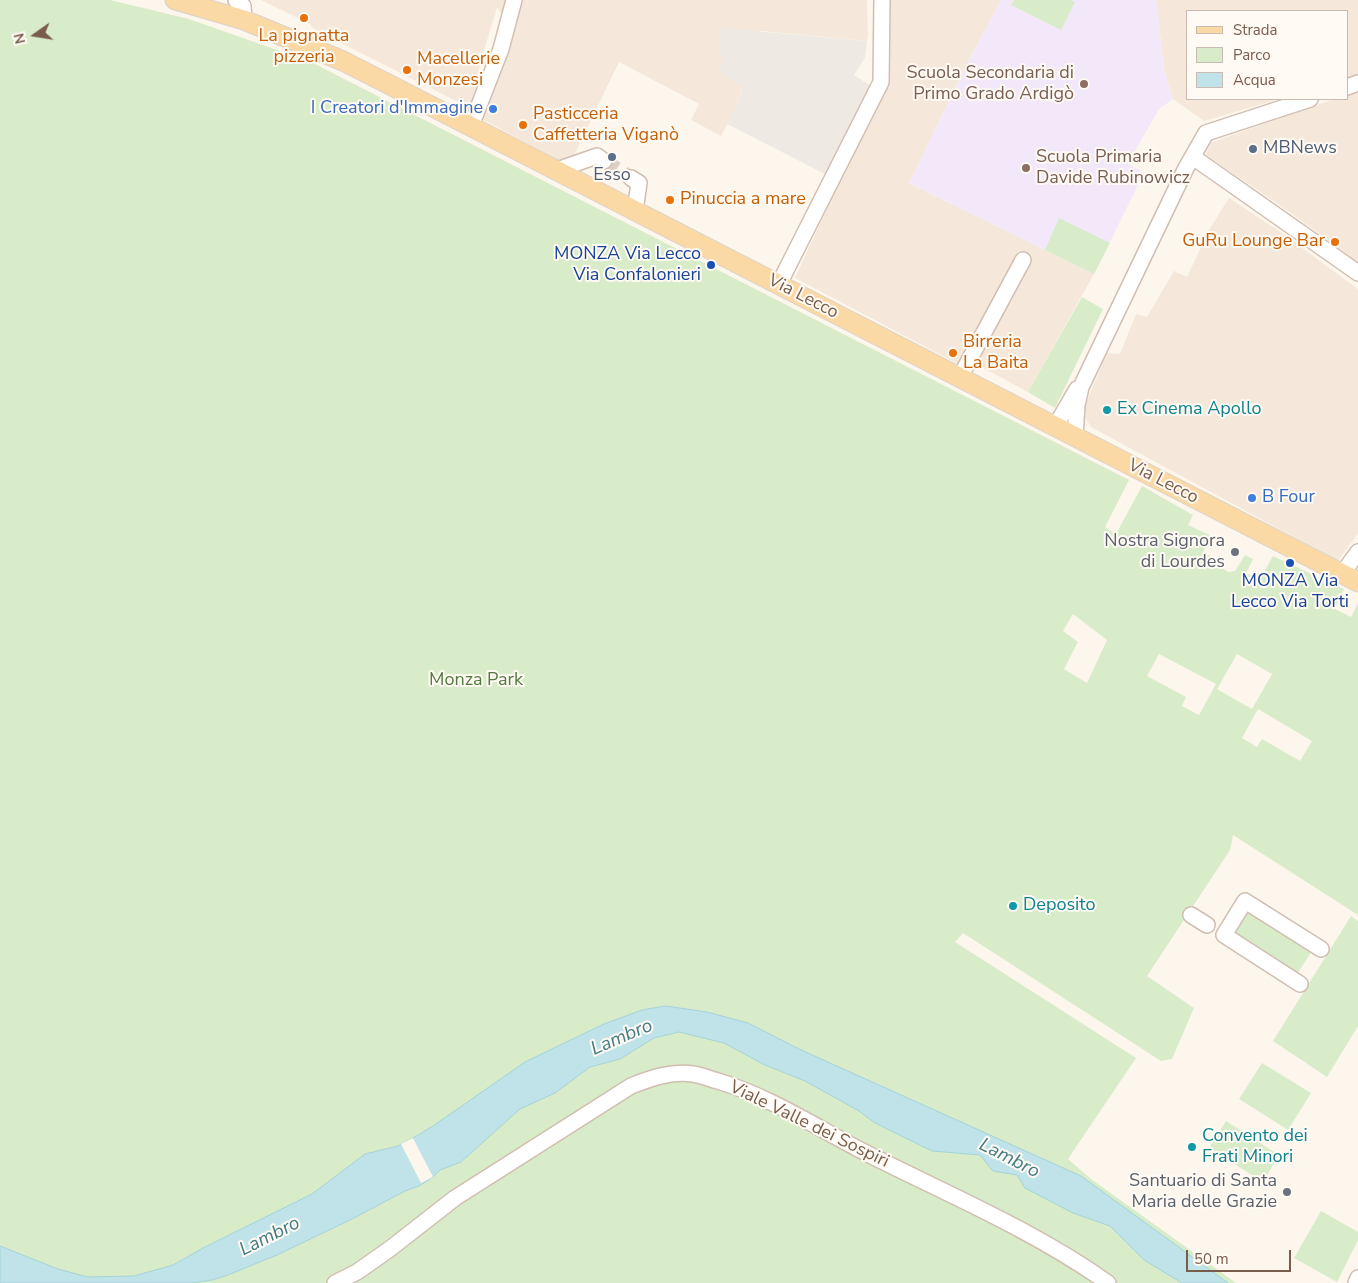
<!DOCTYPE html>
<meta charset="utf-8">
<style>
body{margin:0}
#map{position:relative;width:1358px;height:1283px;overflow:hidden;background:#fdf6ec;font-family:"Nunito Sans",sans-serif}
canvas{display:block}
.legend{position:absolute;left:1186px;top:10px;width:162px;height:90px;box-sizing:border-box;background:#fffaf3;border:1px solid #cabbb1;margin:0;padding:6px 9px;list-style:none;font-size:15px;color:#7a5c4d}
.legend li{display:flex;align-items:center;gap:10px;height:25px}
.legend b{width:25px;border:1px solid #cabbb1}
.north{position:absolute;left:10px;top:10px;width:50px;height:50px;-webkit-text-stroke:4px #fffaf3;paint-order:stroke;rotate:257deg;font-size:14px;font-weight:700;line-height:20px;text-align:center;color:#7a5c4d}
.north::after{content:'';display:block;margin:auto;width:18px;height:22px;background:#7a5c4d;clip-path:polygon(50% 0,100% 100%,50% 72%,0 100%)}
.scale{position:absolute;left:1186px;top:1250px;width:105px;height:22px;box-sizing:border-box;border:2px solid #7a5c4d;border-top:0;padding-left:6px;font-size:15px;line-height:18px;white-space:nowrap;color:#7a5c4d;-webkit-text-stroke:4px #fffaf3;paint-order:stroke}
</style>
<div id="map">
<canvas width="1358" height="1283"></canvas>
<ul class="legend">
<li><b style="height:6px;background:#fbd9a5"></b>Strada</li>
<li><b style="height:14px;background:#d8ecc9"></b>Parco</li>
<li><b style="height:14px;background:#bfe3e8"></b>Acqua</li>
</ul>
<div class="north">N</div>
<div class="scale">50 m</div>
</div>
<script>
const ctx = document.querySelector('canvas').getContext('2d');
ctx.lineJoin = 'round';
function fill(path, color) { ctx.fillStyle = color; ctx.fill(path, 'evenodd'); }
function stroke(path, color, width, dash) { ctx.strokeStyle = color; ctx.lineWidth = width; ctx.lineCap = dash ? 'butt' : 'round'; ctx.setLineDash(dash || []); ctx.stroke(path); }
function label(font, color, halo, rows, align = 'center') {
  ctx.font = font + ' "Nunito Sans",sans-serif'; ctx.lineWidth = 4; ctx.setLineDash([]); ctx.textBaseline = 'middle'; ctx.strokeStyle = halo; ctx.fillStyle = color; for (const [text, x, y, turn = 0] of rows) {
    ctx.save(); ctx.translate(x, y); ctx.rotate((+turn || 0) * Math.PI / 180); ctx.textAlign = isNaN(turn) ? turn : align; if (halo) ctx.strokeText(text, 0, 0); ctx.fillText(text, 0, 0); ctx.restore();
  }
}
fill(new Path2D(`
 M261,0H508L504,16L497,8L483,53L476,82L482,84L473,108L454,100L335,40L313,28L310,24Z
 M521,0H867L868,35L867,41L761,31L724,59L743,85L737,105L721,136L691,120L699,104L619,62L569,166L480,118Z
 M888,0H1001L967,64L909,183L1094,274L1028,392L976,364L1031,260L1018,251L960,365L795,278L875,104Z
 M1156,0H1358V75L1347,78V11H1187V99H1279L1204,121L1173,99L1164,69Z
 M1358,90V262L1281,206L1206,155L1210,143L1334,99H1347V94Z
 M1229,198L1279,231L1358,289V533L1338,561L1091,427L1085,417L1086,403L1107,353L1120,354L1136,314L1147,317L1174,271L1187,277L1209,230Z`), '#f5e8da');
fill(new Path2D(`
 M720,28L867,41L865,58L854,75L871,86L866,100L827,175L727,124L737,105L743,86L718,71L724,59L719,56Z`), '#efe9e4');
fill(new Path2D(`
 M1001,0H1156L1164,69L1173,99L1159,109L1128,163L1144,173L1094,274L909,183L967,64Z`), '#f3e8fa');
fill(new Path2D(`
 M0,0H110L189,19L311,62L1129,480L1105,527L1116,534L1142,486L1193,515L1188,525L1212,536L1203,552L1222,562L1221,567L1228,572L1235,571L1245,555L1253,559L1246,573L1260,579L1273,556L1344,589L1335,609L1351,617L1358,603V915L1233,835L1230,850L1147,976L1194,1008L1172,1059L1161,1061L963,933L955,942L1136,1058L1068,1159L1091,1179L1236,1283H0ZM1073,614L1107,640L1087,683L1064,669L1078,642L1063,631ZM1159,654L1216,684L1199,715L1182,706L1186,697L1147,676ZM1237,654L1272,674L1252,709L1217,689ZM1258,709L1312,741L1300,761L1262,739L1257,747L1242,738Z
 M1014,0H1070L1075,2L1061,30L1011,5Z
 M1059,218L1110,243L1094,274L1045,250Z
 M1082,297L1103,309L1055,408L1028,392Z
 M1244,897L1317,943L1292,982L1219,936Z
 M1351,916L1358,921V1026L1327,1077L1273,1041Z
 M1262,1063L1311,1093L1288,1130L1239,1099Z
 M1226,1121L1279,1155L1263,1182L1209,1148Z
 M1321,1211L1358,1232V1240L1337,1282L1294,1258Z`), '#d8ecc9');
const water = new Path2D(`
 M666,1006L707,1012L748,1023L799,1049L1081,1176L1228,1283H1182L1144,1260L1110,1226L1073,1213L1025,1188L1017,1175L993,1171L980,1155L932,1151L875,1123L859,1111L805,1081L765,1065L724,1043L679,1032L654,1038L620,1059L590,1067L555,1093L520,1109L461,1162L440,1170L433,1177L419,1186L405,1191L352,1219L277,1255L228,1275L212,1280L192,1283H0V1246L58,1269L88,1277L134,1276L173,1265L205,1247L312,1194L365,1154L398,1146L413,1138L433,1126L525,1062L604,1024L642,1010Z`);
fill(water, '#bfe3e8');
stroke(water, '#a5d3da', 1);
fill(new Path2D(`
 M413,1138L433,1177L421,1183L401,1144Z`), '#fdf6ec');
stroke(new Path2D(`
 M604,161L631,178`), '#dcd0c4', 15, [15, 8]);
const minor = new Path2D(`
 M236,0L243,6L244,20
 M1347,87L1358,83
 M471,126L501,49L514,0
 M1193,157L1358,273
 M557,170L597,156L604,161
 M631,178L639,183L635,211
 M779,284L881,82L882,0
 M960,377L1023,260
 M1055,427L1077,389
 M1075,437L1077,405L1081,387L1186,168L1206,133L1310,99
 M1342,574L1358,552
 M1191,915L1207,925
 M1300,984L1224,935L1245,901L1321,949
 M335,1283L357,1272L391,1248L455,1198L631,1086C651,1078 671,1071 693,1074C701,1075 710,1079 718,1081C771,1097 819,1129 868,1154C949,1195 1033,1230 1108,1283
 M1356,1283L1358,1278`);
const major = new Path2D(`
 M175,0L244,20L343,61L392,86L1358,582`);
stroke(minor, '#d1beb0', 18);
stroke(major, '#dad1cd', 21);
stroke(minor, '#fff', 15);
stroke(major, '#fbd9a5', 19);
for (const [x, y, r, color] of [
 [304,18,5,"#e8710a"],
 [407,70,5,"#e8710a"],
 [1084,84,5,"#8d6e63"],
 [493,109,5,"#3f7fe0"],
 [523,125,5,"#e8710a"],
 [1253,149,5,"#5c6f8a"],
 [612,157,5,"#5c6f8a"],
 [1026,168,5,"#8d6e63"],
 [670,200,5,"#e8710a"],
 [1335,242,5,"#e8710a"],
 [711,265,5,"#1a4fb4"],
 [953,353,5,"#e8710a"],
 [1107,410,5,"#0f9aa8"],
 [1252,498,5,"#3f7fe0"],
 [1235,552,5,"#6b7280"],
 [1290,563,5,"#1a4fb4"],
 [1013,906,5,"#0f9aa8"],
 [1192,1147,5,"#0f9aa8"],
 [1287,1192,5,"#6b7280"]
]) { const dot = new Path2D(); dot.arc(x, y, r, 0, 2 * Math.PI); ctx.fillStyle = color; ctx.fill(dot); stroke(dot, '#fffaf3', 2); }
label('18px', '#c56008', '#fffaf3', [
 ["La pignatta",304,37,"center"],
 ["pizzeria",304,58,"center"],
 ["Macellerie",417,60],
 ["Monzesi",417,81],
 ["Pasticceria",533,115],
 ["Caffetteria Viganò",533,136],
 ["Pinuccia a mare",680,200],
 ["GuRu Lounge Bar",1325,242,"right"],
 ["Birreria",963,343],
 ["La Baita",963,364]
], 'left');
label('18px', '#785e54', '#fffaf3', [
 ["Scuola Secondaria di",1074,74],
 ["Primo Grado Ardigò",1074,95],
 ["Scuola Primaria",1036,158,"left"],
 ["Davide Rubinowicz",1036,179,"left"]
], 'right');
label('18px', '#366cbe', '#fffaf3', [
 ["I Creatori d'Immagine",483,109],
 ["B Four",1262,498,"left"]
], 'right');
label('18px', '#4e5e75', '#fffaf3', [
 ["MBNews",1263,149],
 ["Esso",612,176,"center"]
], 'left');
label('18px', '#164399', '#fffaf3', [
 ["MONZA Via Lecco",701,255],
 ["Via Confalonieri",701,276],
 ["MONZA Via",1290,582,"center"],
 ["Lecco Via Torti",1290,603,"center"]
], 'right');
label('18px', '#7a5c4d', '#fffaf3', [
 ["Via Lecco",803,297,27],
 ["Via Lecco",1163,482,27],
 ["Viale Valle dei Sospiri",809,1125,26]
]);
label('18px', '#0d838f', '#fffaf3', [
 ["Ex Cinema Apollo",1117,410],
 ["Deposito",1023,906],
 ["Convento dei",1202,1137],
 ["Frati Minori",1202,1158]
], 'left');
label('18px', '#5b616d', '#fffaf3', [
 ["Nostra Signora",1225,542],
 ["di Lourdes",1225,563],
 ["Santuario di Santa",1277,1182],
 ["Maria delle Grazie",1277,1203]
], 'right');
label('18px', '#537a41', '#fffaf3', [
 ["Monza Park",476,681]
]);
label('italic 19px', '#437c86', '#fffaf3', [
 ["Lambro",622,1038,-23],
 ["Lambro",1009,1159,27],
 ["Lambro",270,1237,-27]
]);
</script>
